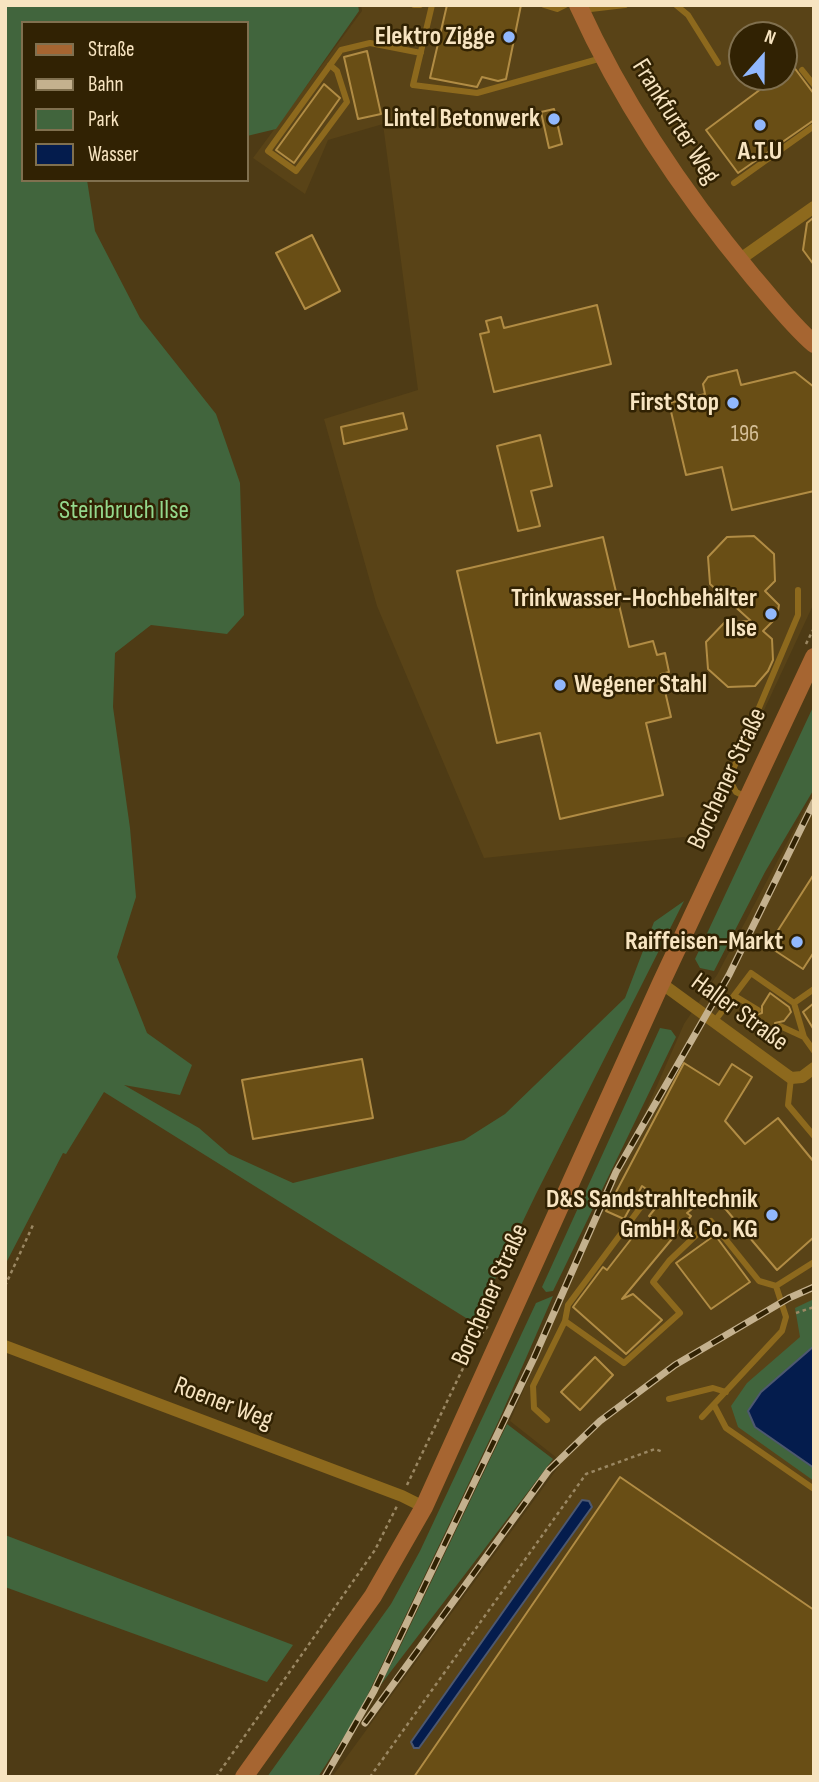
<!DOCTYPE html>
<meta charset="utf-8">
<style>
body{margin:0}
#map{position:relative;width:819px;height:1782px;overflow:hidden;background:#4e3b15;font-family:"Sofia Sans Condensed",sans-serif}
canvas{display:block}
.frame{position:absolute;inset:0;border:7px solid #f7e4c1;pointer-events:none}
.legend{position:absolute;left:21px;top:21px;width:228px;height:161px;box-sizing:border-box;background:#312203;border:2px solid #80704f;margin:0;padding:9px 12px;list-style:none;font-size:21px;color:#f7e4c1}
.legend li{display:flex;align-items:center;gap:14px;height:35px}
.legend b{width:35px;border:2px solid #80704f}
.north{position:absolute;left:728px;top:21px;width:70px;height:70px;box-sizing:border-box;background:#312203;border:2px solid #80704f;border-radius:50%;rotate:21deg;font-size:19px;font-weight:700;line-height:28px;text-align:center;color:#f7e4c1}
.north::after{content:'';display:block;margin:auto;width:24px;height:32px;background:#91b8fd;clip-path:polygon(50% 0,100% 100%,50% 72%,0 100%)}
</style>
<div id="map">
<canvas width="819" height="1782"></canvas>
<div class="frame"></div>
<ul class="legend">
<li><b style="height:9px;background:#a66531"></b>Straße</li>
<li><b style="height:9px;background:#c4b18e"></b>Bahn</li>
<li><b style="height:19px;background:#41653d"></b>Park</li>
<li><b style="height:19px;background:#041c4d"></b>Wasser</li>
</ul>
<div class="north">N</div>
</div>
<script>
const ctx = document.querySelector('canvas').getContext('2d');
ctx.lineJoin = 'round';
function fill(path, color) { ctx.fillStyle = color; ctx.fill(path, 'evenodd'); }
function stroke(path, color, width, dash) { ctx.strokeStyle = color; ctx.lineWidth = width; ctx.lineCap = dash ? 'butt' : 'round'; ctx.setLineDash(dash || []); ctx.stroke(path); }
function label(font, color, halo, rows, align = 'center') {
  ctx.font = font + ' "Sofia Sans Condensed",sans-serif'; ctx.lineWidth = 5; ctx.setLineDash([]); ctx.textBaseline = 'middle'; ctx.strokeStyle = halo; ctx.fillStyle = color; for (const [text, x, y, turn = 0] of rows) {
    ctx.save(); ctx.translate(x, y); ctx.rotate((+turn || 0) * Math.PI / 180); ctx.textAlign = isNaN(turn) ? turn : align; if (halo) ctx.strokeText(text, 0, 0); ctx.fillText(text, 0, 0); ctx.restore();
  }
}
fill(new Path2D(`
 M361,5H814V603L702,843L684,837L484,858L377,606L324,419L418,390L383,124L328,140L305,194L253,158L362,11ZM742,35H784V77H742Z
 M814,792V1346L761,1392L755,1427L814,1468V1777H332L562,1462L510,1421L684,1024L717,975Z`), '#594317');
fill(new Path2D(`
 M5,5H358L359,11L276,129L247,136V23H23V180H87L95,231L140,318L216,414L240,483L244,615L227,634L151,625L115,653L113,707L130,828L136,897L117,957L147,1033L192,1065L180,1095L124,1085L199,1128L229,1154L293,1183L464,1140L505,1114L625,998L654,922L684,901L536,1194L474,1323L104,1092L66,1154L63,1153L5,1265Z
 M814,705V789L765,872L714,971L700,968L695,959Z
 M660,1028L671,1030L676,1037L553,1291L546,1292L542,1287Z
 M553,1296L499,1420L358,1715L318,1777H267L391,1604L420,1551L536,1303Z
 M814,1299V1346L761,1392L755,1427L814,1468V1481L738,1427L731,1406L747,1383L800,1337L795,1308Z
 M507,1424L553,1459L379,1687L397,1653Z
 M5,1535L293,1645L267,1682L5,1587Z`), '#41653d');
const water = new Path2D(`
 M814,1346V1468L755,1427L748,1411L761,1392Z
 M582,1500L589,1501L592,1507L419,1748H414L411,1742Z`);
fill(water, '#041c4d');
stroke(water, '#4d5870', 2);
const building = new Path2D(`
 M447,5H521L506,79L498,81L482,77L477,87L430,78Z
 M367,51L381,114L358,119L344,57Z
 M793,66L814,94V120L738,173L706,130L777,77H784V72Z
 M324,84L340,98L294,163L276,150Z
 M554,109L562,144L549,148L541,112Z
 M813,218H814V265L803,250L807,223Z
 M312,235L340,291L305,309L276,253Z
 M597,305L611,364L494,392L480,334L489,332L486,321L501,317L504,328Z
 M737,370L741,385L795,372L814,387V491L732,510L722,467L686,475L669,403L705,394L703,384L708,377Z
 M403,413L407,429L344,444L341,427Z
 M540,435L552,486L531,491L540,526L518,531L497,446Z
 M754,536L774,554L775,581L765,591L779,605L777,617L763,631L772,639L773,660L768,671L755,686L728,687L708,669L706,642L725,622L751,621L710,584L708,557L727,537Z
 M603,537L629,647L653,641L657,655L665,653L669,672L661,674L671,717L646,723L663,795L560,819L540,733L497,743L457,571Z
 M814,874V952L803,969L768,946Z
 M770,993L789,1007L791,1012L784,1021L775,1023L777,1031L770,1041L747,1025L755,1015L762,1013V1006Z
 M814,1003V1030L803,1012Z
 M362,1059L373,1118L253,1139L242,1080Z
 M684,1063L719,1085L732,1064L752,1077L725,1121L745,1144L778,1118L814,1162V1237L777,1270L712,1193L687,1213L691,1216L622,1299L633,1294L662,1320L626,1354L573,1307L603,1267L607,1270L635,1234L640,1238L655,1220L649,1216L662,1200L642,1186L624,1219L606,1211Z
 M715,1235L750,1282L711,1309L676,1263Z
 M595,1357L613,1375L580,1410L561,1392Z
 M620,1477L814,1610V1777H414Z`);
fill(building, '#694e15');
stroke(building, '#b18c44', 2);
stroke(new Path2D(`
 M806,644L814,628
 M5,1286L33,1225
 M796,1313L814,1307
 M407,1485L476,1341L488,1326
 M216,1777L375,1550L397,1506
 M370,1777L586,1474L655,1449L663,1452`), '#9a8762', 2.5, [3.5, 3.5]);
stroke(new Path2D(`
 M414,5H420
 M432,5L413,85L477,93L602,58
 M544,5L557,9L565,5
 M676,5L688,15L718,63
 M582,10L625,5
 M330,65L337,71L347,102L296,171L268,151L341,50L370,43L421,53
 M802,70L814,85
 M734,183L814,126
 M746,797L736,792L729,779L798,615V590
 M735,996L758,1010
 M794,1003L814,989
 M714,1022L751,973L794,1003L804,1037
 M780,1026L804,1037L814,1051
 M791,1078L788,1105L814,1136
 M776,1286L814,1262
 M565,1321L568,1305L646,1200
 M669,1399L713,1388L726,1392
 M714,1405L726,1428L814,1489
 M702,1417L782,1331L786,1317L776,1286
 M547,1420L534,1408L533,1386L565,1321L624,1363L680,1313L653,1282L669,1261L711,1221L759,1281L776,1286`), '#8d691d', 6);
stroke(new Path2D(`
 M739,260L814,207
 M661,983L791,1078L802,1077L814,1068
 M5,1346L402,1496L424,1507`), '#8d691d', 12);
stroke(new Path2D(`
 M578,5C623,104 684,194 753,277C773,300 791,324 814,344
 M244,1777L373,1596L424,1507L661,983L814,657`), '#a66531', 18);
const rail = new Path2D(`
 M365,1723L549,1470L600,1421L675,1365L789,1298L814,1287
 M325,1777L374,1691L534,1358L616,1172L729,975L814,802`);
stroke(rail, '#c4b18e', 7);
stroke(rail, '#312203', 4.5, [13]);
for (const [x, y, r, color] of [
 [509,37,7,"#91b8fd"],
 [554,119,7,"#91b8fd"],
 [760,125,7,"#91b8fd"],
 [733,403,7,"#91b8fd"],
 [771,614,7,"#91b8fd"],
 [560,685,7,"#91b8fd"],
 [797,942,7,"#91b8fd"],
 [772,1215,7,"#91b8fd"]
]) { const dot = new Path2D(); dot.arc(x, y, r, 0, 2 * Math.PI); ctx.fillStyle = color; ctx.fill(dot); stroke(dot, '#312203', 2.5); }
label('23px', '#d4be96', null, [
 ["196",745,435]
]);
label('bold 26px', '#f7e4c1', '#312203', [
 ["Elektro Zigge",495,37],
 ["Lintel Betonwerk",540,119],
 ["A.T.U",760,152,"center"],
 ["First Stop",719,403],
 ["Trinkwasser-Hochbehälter",757,599],
 ["Ilse",757,629],
 ["Wegener Stahl",574,685,"left"],
 ["Raiffeisen-Markt",783,942],
 ["D&S Sandstrahltechnik",758,1200],
 ["GmbH & Co. KG",758,1230]
], 'right');
label('26px', '#f7e4c1', '#312203', [
 ["Frankfurter Weg",675,122,58],
 ["Borchener Straße",728,779,-65],
 ["Haller Straße",739,1013,36],
 ["Borchener Straße",491,1295,-66],
 ["Roener Weg",223,1404,21]
]);
label('26px', '#94d88c', '#312203', [
 ["Steinbruch Ilse",124,511]
]);
</script>
